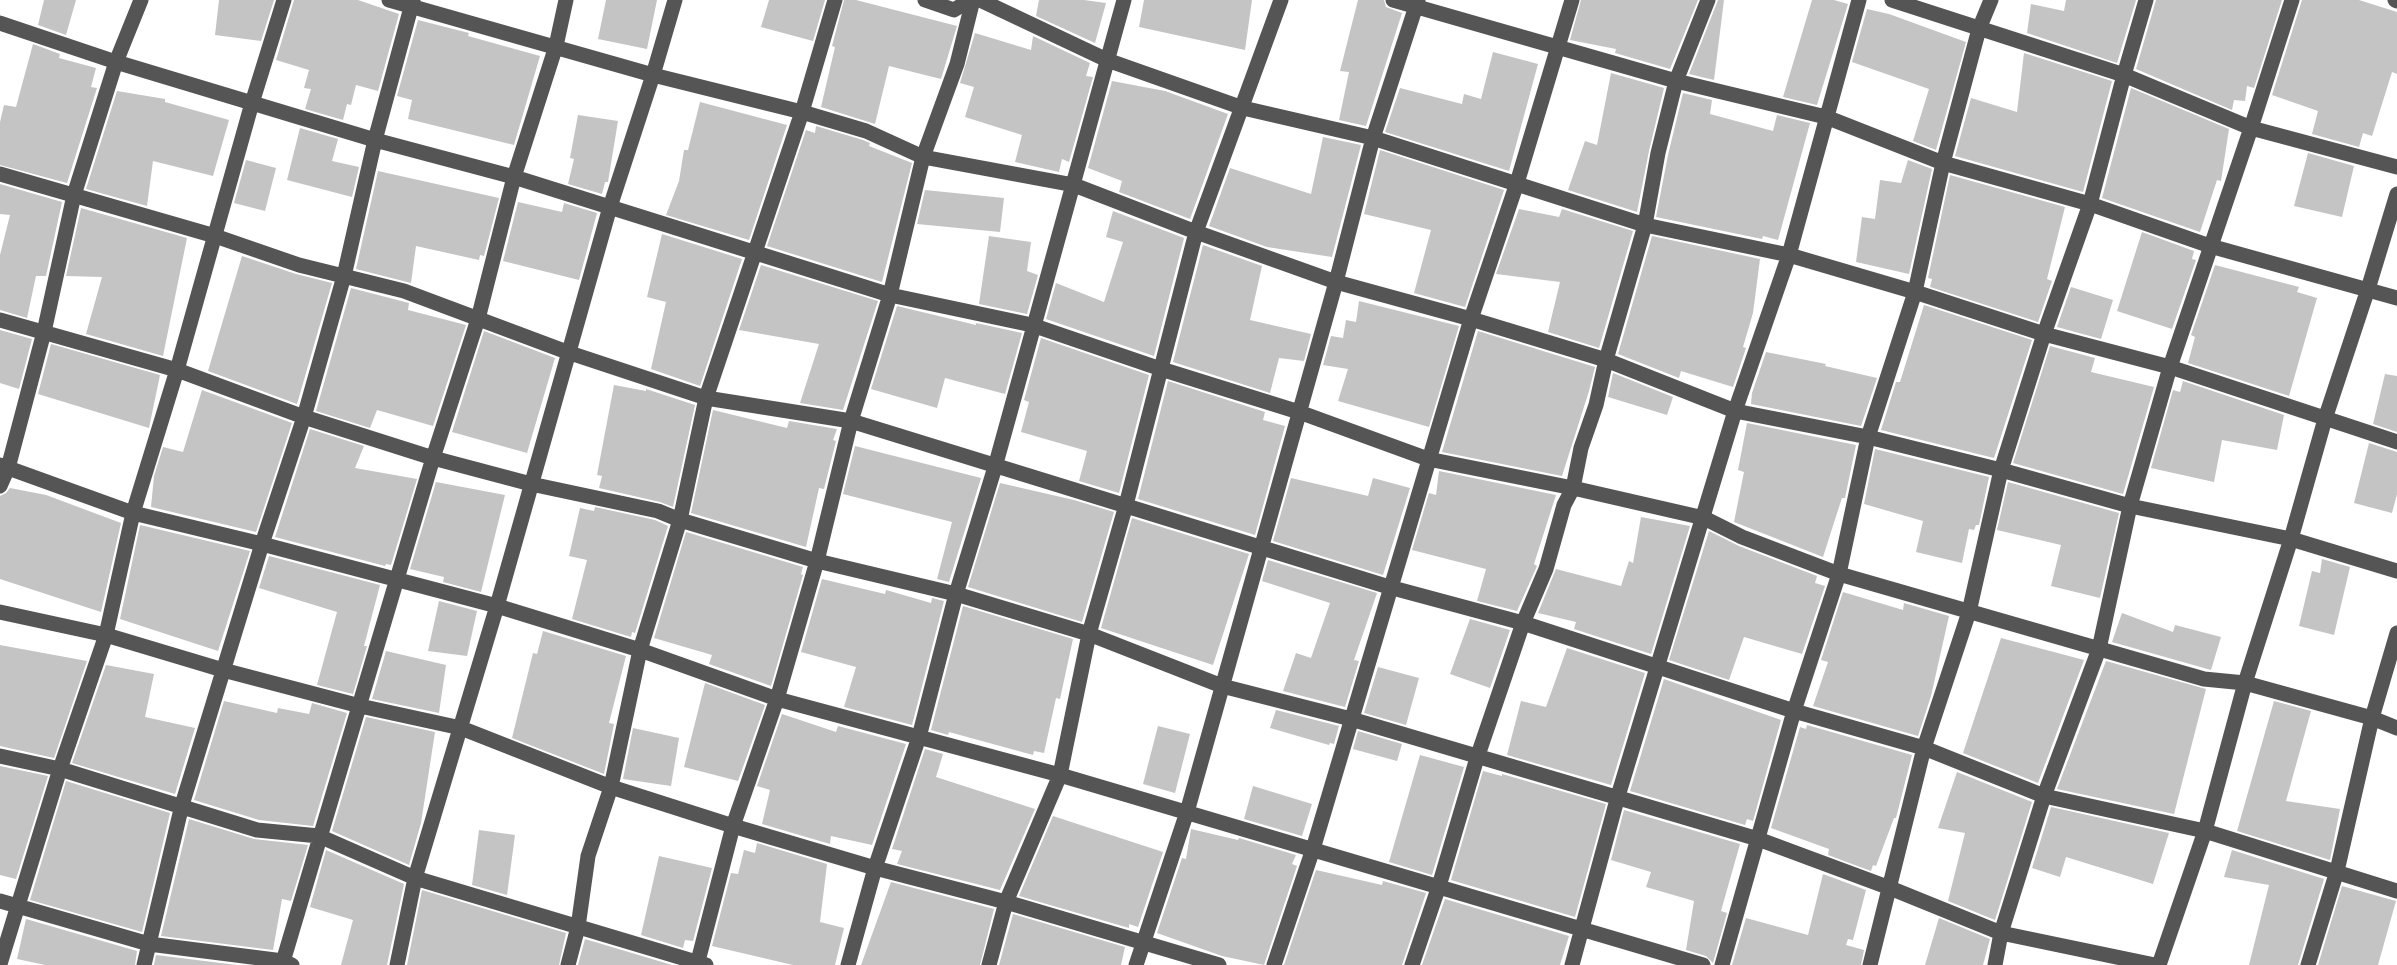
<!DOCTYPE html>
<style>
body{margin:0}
canvas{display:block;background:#fff}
</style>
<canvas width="2397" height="965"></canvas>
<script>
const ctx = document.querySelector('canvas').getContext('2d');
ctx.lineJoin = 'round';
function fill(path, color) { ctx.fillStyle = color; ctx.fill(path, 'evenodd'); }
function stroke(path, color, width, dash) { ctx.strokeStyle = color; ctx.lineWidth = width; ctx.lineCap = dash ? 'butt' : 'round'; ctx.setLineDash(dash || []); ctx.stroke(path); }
fill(new Path2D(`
 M44,0H76L66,35L38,25Z
 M219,0H274L261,41L215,35Z
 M294,0H358L399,14L378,91L356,85L351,105L347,104L343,120L305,109L311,89L304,88L309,70L276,60Z
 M606,0H657L647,49L598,39Z
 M769,0H825L813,41L761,27Z
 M844,0H856L957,26L941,79L889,66L875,124L821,107L835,47L832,46Z
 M1039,0H1084L1106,3L1095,43L1036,16Z
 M1144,0H1252L1245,50L1139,27Z
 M1358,0H1384L1386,7L1402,13L1366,126L1339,120L1349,72L1340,71Z
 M1581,0H1698L1670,69L1615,53L1616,49L1570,40Z
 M1718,0H1724L1714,80L1689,74Z
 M1812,0H1834L1848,4L1817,105L1783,97Z
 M2066,0H2136L2117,63L2027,33L2031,4L2064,11Z
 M2156,0H2282L2254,88L2247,86L2245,101L2234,100L2232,110L2136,69Z
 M2302,0H2359L2397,12V74L2392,72L2372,136L2363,133L2359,147L2312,134L2318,111L2272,95Z
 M1867,9L1889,14L1966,42L1936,150L1913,141L1929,89L1852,62Z
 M418,20L469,33L468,36L540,56L514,145L408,119L412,100L397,96Z
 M975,33L1031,50L1033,36L1090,63L1086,76L1093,77L1069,162L1062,159L1059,172L1015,162L1022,135L965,117L974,87L960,83Z
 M33,44L60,54L59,58L96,68L91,87L97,88L67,183L0,165V122L4,105L16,107Z
 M1493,52L1538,64L1509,171L1385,132L1400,88L1462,104L1464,94L1481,99Z
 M2024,53L2112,81L2083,192L1955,156L1971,98L2017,112Z
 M1611,73L1664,88L1649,151L1637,212L1568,190L1585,141L1597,145Z
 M1112,81L1165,91L1228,114L1190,219L1119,192L1122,181L1088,168Z
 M2131,88L2229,129L2221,181L2217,180L2200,232L2102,198Z
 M117,91L165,99V102L229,120L213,176L153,161L147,206L86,189Z
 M1683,93L1712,100L1710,114L1773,131L1777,115L1810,123L1778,240L1763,236L1762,239L1656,217L1668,155Z
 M700,102L787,125L749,240L666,215L679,181L684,150H688Z
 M578,115L618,121L608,182H605L602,194L568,184L574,159L570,158Z
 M816,126L863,140L870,143L869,146L912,163L882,282L767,246L806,130L815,133Z
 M300,128L338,139L332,161L359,167L352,197L287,180Z
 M1323,137L1361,145L1332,257L1267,247L1209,226L1230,168L1311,194Z
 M1380,150L1504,190L1465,307L1414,293L1431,230L1364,214Z
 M2308,153L2354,166L2342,217L2294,206Z
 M246,160L276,168L265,211L234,203Z
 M1908,160L1932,169L1909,274L1856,262L1862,217L1875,219L1880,180L1901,183Z
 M378,171L499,198L484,256L480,255L479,260L416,246L411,283L356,269Z
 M1950,175L2065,207L2047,279L2052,281L2038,322L1930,287L1932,279L1928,278Z
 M0,184L62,202L46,276H36L27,318L0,310V255L10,215L0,214Z
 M925,190L1004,198L1000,232L917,224Z
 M518,202L562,212L564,203L597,213L579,280L503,261Z
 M81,208L187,238L163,356L86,334L102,277L66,276Z
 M1519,209L1559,217L1562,209L1633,231L1599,348L1548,332L1560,282L1496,274Z
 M1113,211L1184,238L1154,356L1046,319L1056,283L1104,302L1123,242L1106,237Z
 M2142,232L2194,251L2192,259L2196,260L2172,329L2117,311Z
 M662,234L742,259L700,386L651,369L666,302L647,297Z
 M989,236L1031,242L1027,271L1038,275L1027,314L979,304Z
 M1652,236L1760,259L1753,313L1743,347L1746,348L1733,387L1681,371L1679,378L1618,354Z
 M1203,245L1262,266L1250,320L1311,334L1304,361L1279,358L1270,393L1173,362Z
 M242,256L296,274L332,283L297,404L208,371Z
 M761,265L878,301L843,410L800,403L819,344L739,330Z
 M2215,265L2299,287L2297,292L2317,298L2289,396L2188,363L2195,337L2191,335Z
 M2071,287L2113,300L2101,339L2057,327Z
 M351,288L409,303L408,310L466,325L433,426L377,410L370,428L316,411Z
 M1359,301L1459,326L1429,427L1338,401L1348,369L1323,365L1331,336L1343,338L1346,320L1356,322Z
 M1924,305L2032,340L1994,458L1881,430L1896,382H1900Z
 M897,306L976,325V323L1022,333L1005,394L945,378L937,408L871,389Z
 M0,330L32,339L19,389L0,383Z
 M484,331L555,358L527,453L452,432Z
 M1478,331L1595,367L1589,391L1562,476L1442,452Z
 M1041,338L1149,375L1119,493L1079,481L1087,451L1021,432L1029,402L1024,400Z
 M51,344L160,375L149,428L38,394Z
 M2050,346L2095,358L2091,372L2154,387L2123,494L2013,463Z
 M1766,352L1826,364L1825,366L1877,378L1861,426L1751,404L1752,393Z
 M1613,373L1673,397L1667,415L1608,397Z
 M2385,374L2397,376V432L2373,424Z
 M1168,381L1265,412L1263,420L1285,426L1255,535L1138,499Z
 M2183,381L2284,415L2277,450L2222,440L2214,482L2151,468L2173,390L2180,392Z
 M614,385L646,391V389L695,405L673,507L660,502L599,488L602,476L597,475Z
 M202,390L292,423L256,532L151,507L154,476L163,447L183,452Z
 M713,410L787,428L789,421L837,429L833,440L836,441L824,489L819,488L806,547L691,513Z
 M1747,423L1856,445L1845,498H1842L1839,507L1823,557L1734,522L1744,472L1738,470Z
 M310,429L364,446L355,468L417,479L391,565L386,564L385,566L275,537Z
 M2369,443L2397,452V494L2392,513L2354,503Z
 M855,446L981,478L949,582L937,579L952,522L843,494Z
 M1875,449L1989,477L1979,525H1976L1974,530L1969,529L1962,563L1916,552L1923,521L1864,504Z
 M1439,471L1556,495L1534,564L1537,566L1517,611L1477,601L1486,569L1412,550L1429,493L1436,495Z
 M1291,478L1368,496L1373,478L1410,488L1383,575L1273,541Z
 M436,482L505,495L481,592L443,582L444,577L410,569Z
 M2008,482L2119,513L2100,598L2051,586L2061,545L1997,530Z
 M1000,483L1074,500L1114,512L1082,622L968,587Z
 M10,488L46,495L121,523L101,612L0,579V496L6,493Z
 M595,507L655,520L668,526L635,633L632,632L631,637L572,619L587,560L569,556L580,508L594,511Z
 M1641,517L1690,526L1651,654L1574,629L1576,622L1538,613L1556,569L1621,586L1629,561L1633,563Z
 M1132,518L1249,554L1213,665L1101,628Z
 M140,525L250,551L218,651L120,619Z
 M1709,531L1739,546L1817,576L1815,583L1825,586L1802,654L1744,637L1729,680L1669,660Z
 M686,532L803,567L801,574L803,575L771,686L709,664L712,655L654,638Z
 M269,556L380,585L364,646H367L353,694L317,685L337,612L259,588Z
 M2322,559L2350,567L2334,635L2299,626L2312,571L2320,573Z
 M1268,560L1377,593L1354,660L1359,661L1345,707L1283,691L1296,653L1311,658L1330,603L1262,581Z
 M822,579L885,594L886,590L931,603L932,598L944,601L912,725L844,707L856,667L801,652Z
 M1843,592L1903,610L1904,603L1949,616L1931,696L1918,736L1813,706L1828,662L1821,660Z
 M439,601L477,611L467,656L428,651Z
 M963,606L1073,639L1060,699L1056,698L1044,753L1034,751L1033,755L949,732L948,735L931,730Z
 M2122,613L2173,632L2175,625L2221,637L2211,670L2112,642Z
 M1470,619L1510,630L1490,688L1450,674Z
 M543,631L626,656L609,723L614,724L604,774L512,738L533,653L537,654Z
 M2001,638L2084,660L2038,783L1963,753Z
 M0,645L87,661L54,758L0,746Z
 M1567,648L1645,673L1611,785L1507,755L1521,701L1546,707Z
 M386,651L446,665L439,713L372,699Z
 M2106,661L2206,689L2174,814L2057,789Z
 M106,665L154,674L145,717L195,728L175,794L72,763Z
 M1378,667L1419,678L1406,725L1364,713Z
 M1664,679L1781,720L1753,821L1747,819L1745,825L1630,791Z
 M705,683L765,705L738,781L684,767Z
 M224,701L277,713L278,708L309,714L312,703L347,713L313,826L259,820L194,800Z
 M2274,701L2311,711L2286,801L2340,809L2330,860L2237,831Z
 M1276,710L1339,726L1334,744L1330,743L1329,745L1270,728Z
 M782,714L836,732L838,726L906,744L872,845L831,836L830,844L762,824L770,790L757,786Z
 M366,717L435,732L421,823L409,865L332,831Z
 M1807,725L1912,755L1896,818H1894L1876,866L1873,865L1871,871L1828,855L1829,849L1771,828L1800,727L1806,729Z
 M1158,726L1190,734L1175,793L1143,784Z
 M633,728L679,738L671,786L623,779Z
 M1358,731L1402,744L1397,761L1353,749Z
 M925,749L943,754L936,777L1035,809L1000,890L897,864L902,851L892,849Z
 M1420,755L1464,767L1432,875L1389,862Z
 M0,766L48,776L16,879L0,875Z
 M1483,771L1502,776V774L1606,804L1575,917L1451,880Z
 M1957,772L2032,802L1995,920L1948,901L1965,833L1938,828Z
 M66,781L170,813L142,932L30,900Z
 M1253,786L1312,804L1302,836L1244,819Z
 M2051,807L2169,833L2153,884L2066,857L2060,877L2032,868Z
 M1624,810L1740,844L1721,911L1727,913L1713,963L1706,956L1686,950L1694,901L1646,887L1651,872L1611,860Z
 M1053,816L1163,852L1138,927L1129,924V928L1019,896Z
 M189,819L254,839L308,845L291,901L282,899L273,950L161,936Z
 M1191,829L1238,840L1239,838L1296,855L1292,864L1297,866L1264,965L1222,956L1157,933L1182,858L1186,859Z
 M479,830L515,835L507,895L472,885Z
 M757,843L827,864L820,922L844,928L835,965H793L712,946L731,873L738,874L744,850L755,853Z
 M326,850L404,884L387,965H341L353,920L310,907Z
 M2232,850L2324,879L2298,965H2249L2269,885L2224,877Z
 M659,856L712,868L693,941L685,940L683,948L641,935Z
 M1316,870L1382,885L1383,881L1426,893L1402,965H1284Z
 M1823,874L1866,890L1853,940L1848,939L1846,945L1864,950L1861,965H1732L1746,918L1808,935Z
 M891,882L994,909L980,965H861Z
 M2342,886L2396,901L2378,965H2318Z
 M422,890L566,933L559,965H407Z
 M1445,899L1569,936L1560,965H1422Z
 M1013,914L1125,947L1121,965H999Z
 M1939,918L1990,939L1983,965H1925Z
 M26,919L137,951L135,965H45L17,959Z
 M585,939L672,965H578Z
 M156,955L237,965H154Z`), '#c4c4c4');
stroke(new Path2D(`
 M389,0L653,75L802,112L866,131L923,157L1074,185L1196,232L1336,282L1471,319L1606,360L1735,411L1868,437L2001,470L2130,506L2291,539L2397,571
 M925,0L954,10L970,0
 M980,0L1107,60L1243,108L1373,138L1645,225L1789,255L1915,292L2044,334L2170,367L2397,442
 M1393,0L1676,81L1826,117L1943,163L2090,204L2210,246L2397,298
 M1892,0L2124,75L2251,128L2397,167
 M2395,0L2397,1
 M0,23L116,62L375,140L514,177L890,295L1032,325L1161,369L1299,412L1428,459L1573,488L1704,518L1742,537L1839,574L2204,679L2245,683L2372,718L2397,728
 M0,174L215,236L299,265L404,291L567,352L706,398L851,421L1389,587L1523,623L1794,711L1924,748L2044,796L2205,831L2397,891
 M0,320L177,370L304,417L433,458L531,484L658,511L680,520L817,561L956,594L1089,634L1222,686L1351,719L1758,839L1890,888L2001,933L2155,965
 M0,465L133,513L262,544L497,606L640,650L777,699L1060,775L1703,965
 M0,486L8,468L44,332L74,195L116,62L141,0
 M0,612L106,635L223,670L360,706L461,728L611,787L733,826L875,868L1006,902L1219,965
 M0,756L60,769L257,830L319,836L415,878L706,965
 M0,901L149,944L283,961L292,965
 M0,964L60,769L106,635L133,513L177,370L252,103L284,0
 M144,965L182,805L262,544L304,417L344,276L375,140L413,0
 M282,965L433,458L478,319L514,177L556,46L566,0
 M397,965L415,878L497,606L610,207L653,75L675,0
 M568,965L578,927L588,856L611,787L640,650L680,520L706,398L802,112L835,0
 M697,965L733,826L777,699L817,561L851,421L890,295L923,157L957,64L973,0
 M848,965L875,868L919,737L956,594L995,467L1124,0
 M989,965L1006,902L1060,775L1089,634L1126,505L1196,232L1281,0
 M1136,965L1187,812L1336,282L1373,138L1418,0
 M1274,965L1313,849L1471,319L1517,183L1572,0
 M1412,965L1439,886L1477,758L1523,623L1546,569L1564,505L1573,488L1581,448L1596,405L1606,360L1645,225L1658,153L1676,81L1708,0
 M1572,965L1618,796L1735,411L1789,255L1859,0
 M1722,965L1794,711L1839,574L1868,437L1915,292L1943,163L1979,29L1991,0
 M1870,965L1924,748L1969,612L2001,470L2044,334L2090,204L2124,75L2146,0
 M1995,965L2001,933L2044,796L2099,649L2130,506L2170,367L2251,128L2292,0
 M2159,965L2205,831L2245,683L2291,539L2325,419L2368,289L2397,194
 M2308,965L2337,871L2372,718L2397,633`), '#555', 15);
</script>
